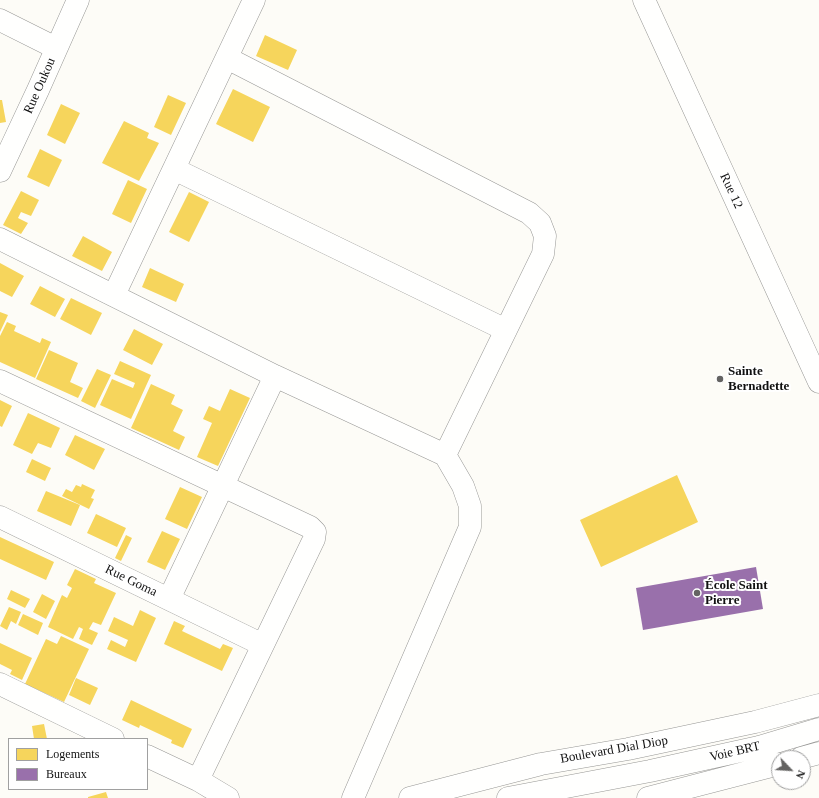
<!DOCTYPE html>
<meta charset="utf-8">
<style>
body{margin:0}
#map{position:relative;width:819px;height:798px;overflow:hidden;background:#fdfcf7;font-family:Georgia,serif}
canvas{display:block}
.legend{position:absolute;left:8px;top:738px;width:140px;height:52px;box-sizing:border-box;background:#fff;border:1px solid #a0a0a0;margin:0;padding:5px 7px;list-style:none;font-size:12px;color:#111}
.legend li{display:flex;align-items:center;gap:8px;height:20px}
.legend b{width:20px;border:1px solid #a0a0a0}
.north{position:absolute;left:771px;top:750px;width:40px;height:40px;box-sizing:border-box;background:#fff;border:1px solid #a0a0a0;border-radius:50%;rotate:115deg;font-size:11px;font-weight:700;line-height:16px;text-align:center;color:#111}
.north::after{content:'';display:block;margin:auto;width:14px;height:18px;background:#646362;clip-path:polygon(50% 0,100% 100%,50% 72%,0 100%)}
</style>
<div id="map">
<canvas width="819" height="798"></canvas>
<ul class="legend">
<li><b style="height:11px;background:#f6d55c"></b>Logements</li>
<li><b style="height:11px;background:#9970ab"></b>Bureaux</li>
</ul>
<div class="north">N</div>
</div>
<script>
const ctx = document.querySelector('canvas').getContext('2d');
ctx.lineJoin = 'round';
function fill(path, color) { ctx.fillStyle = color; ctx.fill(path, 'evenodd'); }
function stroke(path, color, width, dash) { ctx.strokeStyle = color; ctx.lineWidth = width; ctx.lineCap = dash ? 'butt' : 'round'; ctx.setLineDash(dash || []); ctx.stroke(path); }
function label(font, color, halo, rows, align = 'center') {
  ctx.font = font + ' Georgia,serif'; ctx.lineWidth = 4; ctx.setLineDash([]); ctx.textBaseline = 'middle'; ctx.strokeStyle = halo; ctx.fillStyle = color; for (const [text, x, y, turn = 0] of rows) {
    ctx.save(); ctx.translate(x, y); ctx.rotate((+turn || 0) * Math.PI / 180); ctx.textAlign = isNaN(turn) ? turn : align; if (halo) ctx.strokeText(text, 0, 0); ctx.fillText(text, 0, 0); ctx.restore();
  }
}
fill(new Path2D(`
 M265,35L297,50L288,70L256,56Z
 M233,89L270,107L253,142L216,124Z
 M168,95L186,103L171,135L154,127Z
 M0,100H2L6,122L0,123Z
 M61,104L80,113L65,144L47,135Z
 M124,121L149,133L147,138L159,143L139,181L102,163Z
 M40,149L62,160L49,187L27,177Z
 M128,180L147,189L131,223L112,214Z
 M21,191L39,200L31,216L21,212L18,218L28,223L21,234L3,225Z
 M189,192L209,202L189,242L169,232Z
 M83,236L112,252L102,271L72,256Z
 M0,263L24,276L12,297L0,291Z
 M150,268L184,284L176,302L142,287Z
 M40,286L65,299L55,317L30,304Z
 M71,298L102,313L91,335L60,319Z
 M0,312L8,315L0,332Z
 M7,322L16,326L14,331L40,343L42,338L51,342L35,378L0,362V336Z
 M134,329L163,344L152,365L123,350Z
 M49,350L78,363L70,382L83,388L78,398L36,379Z
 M120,361L151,375L131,419L100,405L112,379L133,388L135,383L114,374Z
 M97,369L111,375L95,408L81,401Z
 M151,384L175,395L171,404L183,410L173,431L185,437L179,450L131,428Z
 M230,389L250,398L218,466L197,457L212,423L203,419L209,406L220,411Z
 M0,400L12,406L2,427L0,426Z
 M28,413L60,428L51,448L38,443L32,454L13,445Z
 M75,435L105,449L94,470L65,455Z
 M32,459L51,468L45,481L26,472Z
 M677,475L698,522L601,567L580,520Z
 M82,484L95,490L91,498L94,499L89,509L62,496L66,489L72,492L76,485L81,487Z
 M180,487L202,497L187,529L165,519Z
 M46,491L80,505L71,526L37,511Z
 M96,514L126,528L117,547L87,533Z
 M162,531L180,539L165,570L147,562Z
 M126,535L132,538L121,561L115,558Z
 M0,537L54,562L46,580L0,559Z
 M75,569L96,579L94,583L116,593L101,625L93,622L89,629L98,633L92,645L79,639L83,629L79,627L73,639L48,627L62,595L67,598L72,588L67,585Z
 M11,590L30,599L25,608L7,599Z
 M42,594L55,601L46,619L33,612Z
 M9,607L21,612L16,624L11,621L7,630L0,626Z
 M140,610L156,618L136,662L107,649L111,640L125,647L128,640L108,631L114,617L133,626Z
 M23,614L43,623L38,635L18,625Z
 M174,621L185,626L182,631L220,649L223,644L233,648L222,671L164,644Z
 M61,636L89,649L64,702L25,684L46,639L57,644Z
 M0,643L32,658L22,680L10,674L12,670L0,664Z
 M76,678L98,688L90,705L69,695Z
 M131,700L192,729L183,748L171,743L172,740L140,725L139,728L122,720Z
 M44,724L47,739H34L32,726Z
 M106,792L108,798H88V797Z`), '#f6d55c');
fill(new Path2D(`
 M756,567L763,609L643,630L636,588Z`), '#9970ab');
const minor = new Path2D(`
 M644,0L819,382
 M0,20L56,48
 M227,58L529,213L540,223L545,236L543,254L445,455
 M174,169L506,330
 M0,171L38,90L78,0
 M0,239L275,376L445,455L463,486L470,506V527L353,798
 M114,295L254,0
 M0,381L310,527L315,532L314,539L198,780
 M0,517L263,645
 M169,599L275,376
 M0,684L113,739
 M147,756L198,780L228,798
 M801,758L819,753
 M410,798L541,764L628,749L755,722L819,705
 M508,798L650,771L759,747L819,729
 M648,798L779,764`);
stroke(minor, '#979795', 23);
stroke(minor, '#fffffe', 22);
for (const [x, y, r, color] of [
 [720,379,4,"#646362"],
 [697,593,4,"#646362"]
]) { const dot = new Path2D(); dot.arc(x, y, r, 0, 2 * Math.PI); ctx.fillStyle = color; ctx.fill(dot); stroke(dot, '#fff', 1.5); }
label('13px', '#111', '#fff', [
 ["Rue Oukou",40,86,-66],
 ["Rue 12",731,191,65],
 ["Rue Goma",131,581,26],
 ["Boulevard Dial Diop",614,750,-10],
 ["Voie BRT",735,752,-13]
]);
label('bold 13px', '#111', '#fff', [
 ["Sainte",728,372],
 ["Bernadette",728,387],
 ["École Saint",705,586],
 ["Pierre",705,601]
], 'left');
</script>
